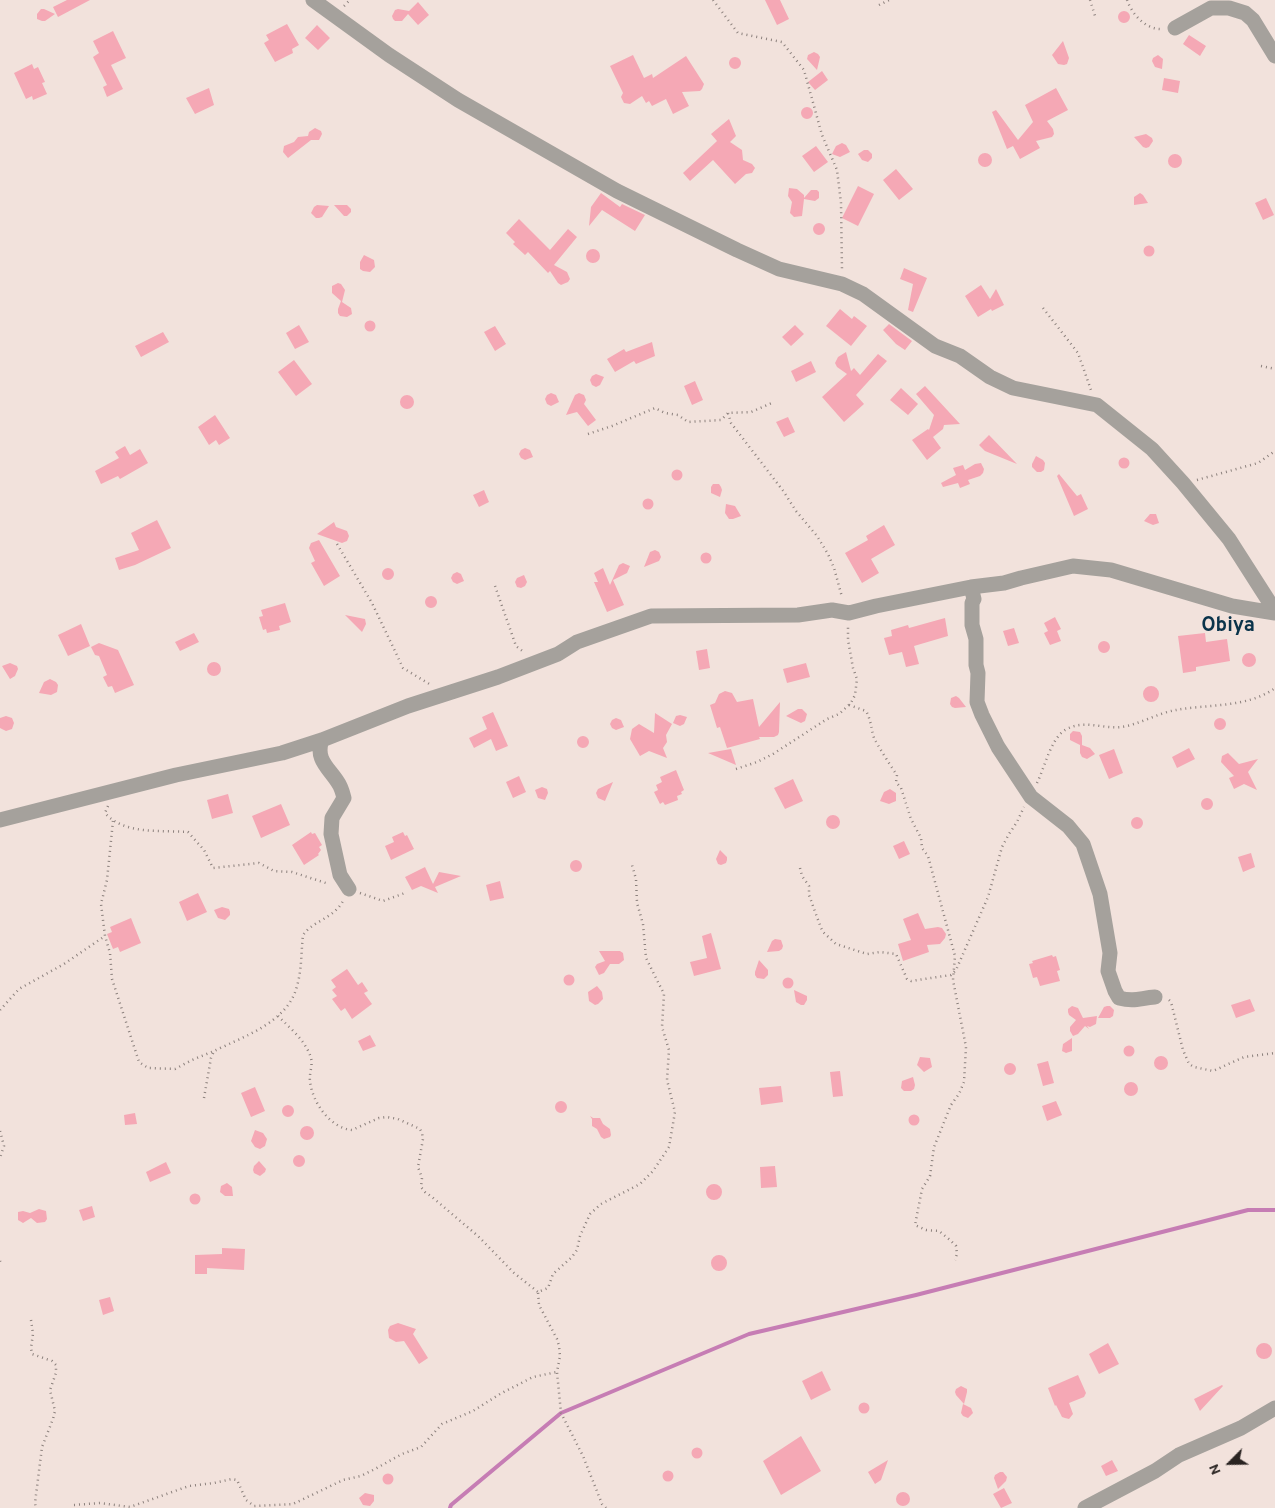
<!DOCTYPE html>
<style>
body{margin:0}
#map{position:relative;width:1275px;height:1508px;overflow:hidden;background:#f2e2dc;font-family:Overpass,sans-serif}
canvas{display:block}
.north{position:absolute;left:1205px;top:1438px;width:50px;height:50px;-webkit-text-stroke:4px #f2e2dc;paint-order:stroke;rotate:247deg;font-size:14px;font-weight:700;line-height:20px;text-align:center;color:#2a2422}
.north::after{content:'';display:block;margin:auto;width:18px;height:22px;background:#2a2422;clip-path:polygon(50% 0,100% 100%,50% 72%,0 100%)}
</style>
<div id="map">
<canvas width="1275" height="1508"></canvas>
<div class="north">N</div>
</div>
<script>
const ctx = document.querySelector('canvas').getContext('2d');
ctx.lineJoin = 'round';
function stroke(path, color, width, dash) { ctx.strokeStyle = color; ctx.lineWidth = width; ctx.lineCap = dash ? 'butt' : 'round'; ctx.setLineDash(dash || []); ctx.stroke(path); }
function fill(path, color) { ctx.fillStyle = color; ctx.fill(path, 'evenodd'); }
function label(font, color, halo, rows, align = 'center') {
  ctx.font = font + ' Overpass,sans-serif'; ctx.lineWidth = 4; ctx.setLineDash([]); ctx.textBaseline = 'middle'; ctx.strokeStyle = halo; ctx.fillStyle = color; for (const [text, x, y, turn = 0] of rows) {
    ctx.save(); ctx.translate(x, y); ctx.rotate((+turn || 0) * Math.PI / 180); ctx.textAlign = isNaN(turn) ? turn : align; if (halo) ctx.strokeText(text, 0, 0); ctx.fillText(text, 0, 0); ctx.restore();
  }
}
stroke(new Path2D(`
 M450,1508L451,1505L561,1413L749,1334L916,1295L1248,1210H1275`), '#c67db4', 4);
fill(new Path2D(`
 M67,0H90L58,17L53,7Z
 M765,0H780L789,19L777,25Z
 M418,2L429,15L418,25L408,14L402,21H395L393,19L392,16L395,10L398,9L409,11Z
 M41,9H44L55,14L45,21H42L37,19V14Z
 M1118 17a6 6 0 1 1 12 0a6 6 0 1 1-12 0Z
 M287,24L299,45L292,49L293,53L275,62L264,43L269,40L266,35Z
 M317,25L330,38L318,50L305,38Z
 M113,31L126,58L111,65L123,89L107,97L103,87L107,85L93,57L99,53L93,41Z
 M1189,35L1206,46L1200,56L1183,44Z
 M1063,41L1069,58L1067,64L1064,65L1058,64L1052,55Z
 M814,52L818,54L820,57L817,70L807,59L808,55Z
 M633,55L644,78L652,74L653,78L686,56L704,84L702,89L700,91L682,92L689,106L673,114L666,99L652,106L649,101L646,103L642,96L630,104L624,103L621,97L623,93L610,66Z
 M1158,55L1163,59L1162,69L1155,67L1152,61L1153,58Z
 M729 63a6 6 0 1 1 12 0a6 6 0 1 1-12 0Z
 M32,64L34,69L38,67L45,82L42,83L47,94L33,100L32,96L26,99L14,73Z
 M822,71L828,80L815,90L808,82Z
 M1164,78L1180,81L1178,93L1162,90Z
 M209,88L214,105L195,114L186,98Z
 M1056,88L1068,110L1047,121L1053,129L1054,134L1052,137L1036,141L1040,148L1020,159L1013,146L1007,149L992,112L996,110L1018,140L1033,122L1025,105Z
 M801 113a6 6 0 1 1 12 0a6 6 0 1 1-12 0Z
 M729,119L736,136L730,142L742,150L743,160L752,164L755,168L752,173L746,174L735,184L713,160L690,181L683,173L717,141L711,134Z
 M315,128L321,131L322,134L319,140H311L288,158L283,152L284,146L294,142L298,137L308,136L309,132Z
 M1146,134L1152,138L1153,141L1149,147L1146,148L1143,147L1134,137Z
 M842,143L846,145L850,152L840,157L832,154L836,146Z
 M816,146L828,162L814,172L802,156Z
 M864,150H868L872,154V158L868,162L862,160L858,154Z
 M978 160a7 7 0 1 1 14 0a7 7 0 1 1-14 0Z
 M1168 161a7 7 0 1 1 14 0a7 7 0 1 1-14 0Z
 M896,169L913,189L899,200L883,180Z
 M858,186L874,194L858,226L842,218Z
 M789,188L797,189L804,195V198L811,190H817L819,192V198L815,201L804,199L802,216L794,217L790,213L792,202L788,196Z
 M601,193L620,207L622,204L645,215L635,231L602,210L589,226L591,207Z
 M1140,193L1143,195L1148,203L1134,205V197Z
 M1266,198L1274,215L1263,220L1255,203Z
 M317,205L329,206L322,217L319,218H316L311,213L314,207Z
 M334,205H347L351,209V212L347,216H344Z
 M519,219L550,250L568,229L577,237L554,265L567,272L570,279L568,282L561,285L558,283L550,271L548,273L528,252L525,255L513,244L515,242L506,233Z
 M813 229a6 6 0 1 1 12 0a6 6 0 1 1-12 0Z
 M1143.5 251a5.5 5.5 0 1 1 11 0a5.5 5.5 0 1 1-11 0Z
 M586 256a7 7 0 1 1 14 0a7 7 0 1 1-14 0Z
 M364,255L374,260L375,267L370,272L363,271L360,269V262Z
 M904,268L927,278L913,312L908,310L913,284L900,279Z
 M338,283L341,284L345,290L342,302L351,308L352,314L347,317L340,316L338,313V309L341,301L332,293V286Z
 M981,285L990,299L996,289L1004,305L992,311L991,309L978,317L965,296Z
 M840,309L852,319L854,316L867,326L851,346L826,326Z
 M364.5 326a5.5 5.5 0 1 1 11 0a5.5 5.5 0 1 1-11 0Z
 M889,324L912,341L905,350L896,344L883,330Z
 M299,325L309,342L295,349L286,333Z
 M795,325L804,334L791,346L782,337Z
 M495,326L506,344L495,351L484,332Z
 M163,332L169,342L141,357L135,346Z
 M652,342L655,356L636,364L634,361L615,372L607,359L624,349L626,352Z
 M846,352L851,371L854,368L860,375L878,354L887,361L856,395L864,404L844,422L822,397L847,374L837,367L835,363L838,357Z
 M294,360L312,384L296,396L278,372Z
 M811,361L816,372L796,382L791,371Z
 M596,374L604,377L600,385L596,387L592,385L590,380L592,376Z
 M695,381L703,400L692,405L684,386Z
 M925,386L960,424L944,425L943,429L933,437L941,448L927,460L912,440L928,429L929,430L934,415L916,394Z
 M901,388L918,404L908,415L890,400Z
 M551,393L556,395L559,402L551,406L547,404L545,399L547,395Z
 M579,393L584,395L586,400L584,404L596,420L588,426L577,412L566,415L575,395Z
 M400 402a7 7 0 1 1 14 0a7 7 0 1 1-14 0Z
 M215,415L230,438L219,445L216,440L209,445L198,427Z
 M788,417L795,432L784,437L776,422Z
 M989,435L1017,464L985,451L979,445Z
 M125,446L130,455L140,449L148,463L120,479L118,476L101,484L95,471L119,458L115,452Z
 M525,448L530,450L533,457L525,460L521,458L519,454L521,450Z
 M1036,456L1043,460L1045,463L1044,470L1041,472H1037L1032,467V464Z
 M1118.5 463a5.5 5.5 0 1 1 11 0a5.5 5.5 0 1 1-11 0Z
 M981,463L984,469L983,473L980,476L968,480L970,484L960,488L958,483L943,487L941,483L956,475L953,468L963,465L965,470L975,464Z
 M671.5 475a5.5 5.5 0 1 1 11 0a5.5 5.5 0 1 1-11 0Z
 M1059,474L1077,496L1081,494L1088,509L1074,516L1057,476Z
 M713,484H719L721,487L722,490L720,497L711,493V487Z
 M484,490L489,502L479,507L473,495Z
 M642.5 504a5.5 5.5 0 1 1 11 0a5.5 5.5 0 1 1-11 0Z
 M726,504L735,506L741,516L733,519H729L725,513Z
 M1150,514H1156L1159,523L1153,525L1144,521Z
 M157,520L171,548L135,565L119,570L115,558L139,550L131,533Z
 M334,522L336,527L347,531L349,536L347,541L342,543L317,534Z
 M884,525L895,545L871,559L879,573L862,583L845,553L868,540L866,536Z
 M319,540L340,576L324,586L311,563L315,561L309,548L311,543Z
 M655,550L659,552L661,557L659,561L644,567L650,552Z
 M700.5 558a5.5 5.5 0 1 1 11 0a5.5 5.5 0 1 1-11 0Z
 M623,563L630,566L627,573L613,580L624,605L607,612L594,582H598L594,573L603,568L610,585L619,565Z
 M382 574a6 6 0 1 1 12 0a6 6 0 1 1-12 0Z
 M457,572L461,574L464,581L457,584L453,582L451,578L453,574Z
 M524,575L527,582L525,586L521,588L517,587L515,582L517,578Z
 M425 602a6 6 0 1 1 12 0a6 6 0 1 1-12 0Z
 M285,603L291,622L279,626L280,630L267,633L266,629L263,630L259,617L263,616L261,610Z
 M345,615L365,619L366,624L362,632Z
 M1055,617L1061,629L1057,631L1061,641L1050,645L1044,633L1048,631L1044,623Z
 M945,618L948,636L914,646L919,664L906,667L902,652L889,655L884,638L892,636L891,630L908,625L909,628Z
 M81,624L90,646L68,656L58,635Z
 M1014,628L1019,643L1008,646L1003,631Z
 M194,633L199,642L180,651L175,642Z
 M1205,633L1206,642L1227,639L1230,661L1196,667V671L1183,673L1178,636Z
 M1098 647a6 6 0 1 1 12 0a6 6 0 1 1-12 0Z
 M99,643L118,650L134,685L115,693L112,686L108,687L103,677L107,675L99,656L95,655L91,647Z
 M707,649L710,668L699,670L696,651Z
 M1242 660a7 7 0 1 1 14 0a7 7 0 1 1-14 0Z
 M207 669a7 7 0 1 1 14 0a7 7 0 1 1-14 0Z
 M10,663L17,666L18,669L15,676L10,679L2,666Z
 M806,663L810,677L787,683L783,669Z
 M50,679L56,682L58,685L57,692L51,695L39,693L44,682Z
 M1143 694a8 8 0 1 1 16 0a8 8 0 1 1-16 0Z
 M725,691L732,693L737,702L753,699L759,727L780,702L779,732L778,735L774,737H759L760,739L727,748L720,727L717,728L710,705L715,703L719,694Z
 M956,696L959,698L966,707L955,708L952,707L950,704L951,698Z
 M798,709H802L807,714L805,721L801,723L786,716Z
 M493,712L508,746L496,751L491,739L474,748L469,738L487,729L482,717Z
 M655,713L672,724L666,735L667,742L663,748L667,758L649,751L640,756L630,739L632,729L639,724L654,733Z
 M680,715L687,717L684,724L680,726L673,723L676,716Z
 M6,716L12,718L14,723L12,729L6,731L0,728V718Z
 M1214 724a6 6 0 1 1 12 0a6 6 0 1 1-12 0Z
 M616,718L621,720L624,727L616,730L612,728L610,724L612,720Z
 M1073,731L1080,732L1082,736V745L1090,748L1095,754L1087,759L1082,757L1080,753V745L1070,740V734Z
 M577 742a6 6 0 1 1 12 0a6 6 0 1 1-12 0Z
 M1189,748L1195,759L1177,768L1172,757Z
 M731,749L736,765L708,753Z
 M1114,749L1123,773L1109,779L1099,755Z
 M1228,753L1239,764L1258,759L1248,772L1257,790L1244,784L1234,789L1229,778L1234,776L1221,762L1222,756Z
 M676,770L684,790L681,792L682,794L677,796L678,800L665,805L663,802L660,804L654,792L658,790L656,785L662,782L660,777Z
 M519,776L526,792L513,798L506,782Z
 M793,779L803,801L785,809L774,788Z
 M613,782L605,801L598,798L596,793L598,789Z
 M542,787L547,789L548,793L545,800L538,798L535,790Z
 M890,789L896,793V801L889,804L880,801L884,792Z
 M228,794L233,813L212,819L207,800Z
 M1201 804a6 6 0 1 1 12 0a6 6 0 1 1-12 0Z
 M281,804L290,825L261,838L252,816Z
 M826 822a7 7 0 1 1 14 0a7 7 0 1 1-14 0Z
 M1131 823a6 6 0 1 1 12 0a6 6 0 1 1-12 0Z
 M311,832L312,834L315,833L322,845L319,847L321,850L318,854L319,855L304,865L292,845Z
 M403,832L405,836L407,835L414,849L391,860L385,846L394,842L392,837Z
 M904,841L910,854L899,859L893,846Z
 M720,850L727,857V860L726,863L721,865L718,864L716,859Z
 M1251,853L1255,867L1243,872L1238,857Z
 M570 866a6 6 0 1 1 12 0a6 6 0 1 1-12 0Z
 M425,867L433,884L439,872L461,876L435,887L438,893L421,886L412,890L405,877Z
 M500,881L504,898L490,901L486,885Z
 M198,893L207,912L187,921L179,902Z
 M222,907L229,909L230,912V915L225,920L218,918L214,910Z
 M918,913L925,929L938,927L942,928L946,934L945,938L940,944L927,945L929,952L903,961L898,944L911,940L903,919Z
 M131,918L141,943L120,952L118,947L113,949L107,934L112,932L110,927Z
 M711,933L721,969L694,976L690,962L707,958L702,936Z
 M775,939L781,940L783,946L782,949L779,951L767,952L772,941Z
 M599,951H620L623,953L624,960L619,964H610L604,973L599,975L595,967L597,964L605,961Z
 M1052,955L1053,957L1056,956L1060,970L1057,971L1060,981L1040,986L1037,977L1033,978L1029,964L1033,963L1032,961Z
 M759,960L768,970V975L764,979L757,978L755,975V972Z
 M347,969L358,985L362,982L368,991L364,993L372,1004L352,1019L345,1008L341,1011L332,999L337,996L332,990L336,987L331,980Z
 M563.5 980a5.5 5.5 0 1 1 11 0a5.5 5.5 0 1 1-11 0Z
 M782.5 983a5.5 5.5 0 1 1 11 0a5.5 5.5 0 1 1-11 0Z
 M597,986L602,992L603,999L598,1004L595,1005L589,1001L588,992Z
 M794,990L807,996V1000L804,1005H801L796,1002Z
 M1250,999L1255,1011L1236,1018L1231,1005Z
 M1072,1006L1078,1008L1083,1018L1097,1016L1096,1024L1090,1027L1087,1026L1089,1029L1085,1026L1078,1034L1073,1036L1070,1031V1027L1076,1020L1069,1015L1068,1012V1009Z
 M1107,1006H1110L1114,1010L1113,1016L1110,1018H1098L1104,1007Z
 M370,1035L376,1046L363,1051L358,1041Z
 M1072,1038V1051L1066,1053L1062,1051L1063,1044Z
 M1123.5 1051a5.5 5.5 0 1 1 11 0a5.5 5.5 0 1 1-11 0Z
 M1154 1063a7 7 0 1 1 14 0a7 7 0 1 1-14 0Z
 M920,1057L930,1058L932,1067L924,1072L917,1065Z
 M1048,1061L1054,1083L1043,1086L1037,1064Z
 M1004 1069a6 6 0 1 1 12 0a6 6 0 1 1-12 0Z
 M840,1071L843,1096L833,1097L830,1072Z
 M913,1077L915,1085L914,1089L911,1091H904L901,1088L902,1081Z
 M1124 1089a7 7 0 1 1 14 0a7 7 0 1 1-14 0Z
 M781,1086L783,1102L761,1105L759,1088Z
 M255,1087L265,1111L251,1117L241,1093Z
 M555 1107a6 6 0 1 1 12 0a6 6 0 1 1-12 0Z
 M1056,1101L1062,1115L1047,1121L1042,1106Z
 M282 1111a6 6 0 1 1 12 0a6 6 0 1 1-12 0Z
 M135,1113L137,1124L125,1125L124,1115Z
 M908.5 1120a5.5 5.5 0 1 1 11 0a5.5 5.5 0 1 1-11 0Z
 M590,1116L593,1118H600L603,1124L610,1129L611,1135L610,1137L604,1139L601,1137L597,1129L592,1126V1119Z
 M300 1133a7 7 0 1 1 14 0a7 7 0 1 1-14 0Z
 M255,1130L263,1133L267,1139L265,1146L260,1149L255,1147L251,1141Z
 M293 1161a6 6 0 1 1 12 0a6 6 0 1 1-12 0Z
 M259,1161L266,1169L265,1172L260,1176L254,1173L253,1170L254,1166Z
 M166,1162L171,1173L150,1182L146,1172Z
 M775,1166L777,1187L761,1188L760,1167Z
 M227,1183L232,1187L233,1196H225L220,1192L221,1186Z
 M706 1192a8 8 0 1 1 16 0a8 8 0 1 1-16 0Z
 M189.5 1199a5.5 5.5 0 1 1 11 0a5.5 5.5 0 1 1-11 0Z
 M92,1206L95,1217L83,1221L79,1210Z
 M39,1209L46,1211L47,1219L45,1222L37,1223L31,1218L23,1223L18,1220V1212L23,1211L30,1213Z
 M222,1248L245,1249L244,1270L207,1268V1274H195V1255L222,1254Z
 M711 1263a8 8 0 1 1 16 0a8 8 0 1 1-16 0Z
 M110,1297L114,1311L103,1315L99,1300Z
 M398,1323L416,1329L413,1334L428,1358L419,1364L404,1341L396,1342L389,1338L388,1330L390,1326Z
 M1108,1343L1119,1364L1099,1374L1089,1354Z
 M1256 1351a8 8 0 1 1 16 0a8 8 0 1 1-16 0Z
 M822,1371L831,1390L811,1400L802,1381Z
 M1078,1375L1086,1393L1084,1397L1069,1403L1073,1414L1069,1419L1065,1418L1062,1417L1056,1405L1055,1406L1048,1388Z
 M1222,1385L1223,1386L1200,1411L1194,1399Z
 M961,1386L967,1389V1392L964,1404L956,1395L955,1392L956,1389Z
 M858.5 1408a5.5 5.5 0 1 1 11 0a5.5 5.5 0 1 1-11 0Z
 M963,1404L971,1408L973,1413L968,1418L963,1416L961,1413Z
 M801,1436L821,1471L781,1495L763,1461Z
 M691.5 1453a5.5 5.5 0 1 1 11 0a5.5 5.5 0 1 1-11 0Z
 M888,1460L881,1480L875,1484L868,1472Z
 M1112,1460L1118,1471L1106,1476L1101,1466Z
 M662.5 1476a5.5 5.5 0 1 1 11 0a5.5 5.5 0 1 1-11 0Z
 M1000,1472H1003L1007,1477L1006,1481L998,1489L994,1478L995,1475Z
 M382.5 1479a5.5 5.5 0 1 1 11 0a5.5 5.5 0 1 1-11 0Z
 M1004,1488L1012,1503L1001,1508L993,1494Z
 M896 1499a7 7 0 1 1 14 0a7 7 0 1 1-14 0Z
 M365,1493L374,1495V1501L370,1506L363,1505L359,1498Z`), '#f5a8b5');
stroke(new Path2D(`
 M713,0L738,33L782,42L804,70L822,135L837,170L841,203L842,270
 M1090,0L1096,19
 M1127,0C1132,14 1145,29 1161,29
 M879,5L889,0
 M344,6L350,0
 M1043,308L1078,353L1091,390
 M1261,366L1275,369
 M728,413L731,423L784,492L796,511L817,536L828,554L834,568L842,597
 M588,434L612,426L655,408L665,413L678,415L688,422L721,420L728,413L751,412L774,402
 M1197,480L1258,463L1275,451
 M337,544L372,603L403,668L431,685
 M495,586L516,646L525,653
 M849,705L866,711C871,720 871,728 874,738C875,741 895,773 897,775L896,782L901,788L911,819L921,838L922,848L928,856L955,956L953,980L966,1047L964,1082L959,1094L951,1105L934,1147L930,1176L922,1189L915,1225L926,1230L939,1231L950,1240L956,1246L957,1254L955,1260
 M736,769L757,762L773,754L827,719L839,714L851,703L855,695L857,679L853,668L848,640V626
 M1037,783C1045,767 1050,740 1065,730C1083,719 1102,729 1121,727C1138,725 1158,713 1176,710C1208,704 1248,708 1275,688
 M108,806L105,813C124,835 161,830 188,832L204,850L213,868L259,863L274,871L292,872L329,884
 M113,821L107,880L101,904L105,936L110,953L112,979L139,1062L148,1068L175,1069L192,1060L214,1051
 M800,868L802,876L809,886V895L821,928L823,932L836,944L867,954L880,952L896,954L907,979L911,981L951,975L956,970L988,897L1002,847L1009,834L1017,822L1024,807
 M360,893L383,901L405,893
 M1169,1000L1171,1002L1183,1050L1189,1064L1194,1067L1213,1071L1244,1057L1275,1053
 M0,1010L19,989L64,964L105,936
 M278,1016C290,1028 306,1041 311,1058C313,1066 309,1073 310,1081C312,1102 330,1128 352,1130L379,1118L387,1117L398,1119L420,1129L422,1133L423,1139L418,1167L422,1178L421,1187L425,1192L432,1197L478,1236L514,1273L538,1292
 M204,1098L211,1058L214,1051C245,1036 288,1022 297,986C302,969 301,952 303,935C314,920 333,919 343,901
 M0,1131L4,1146L0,1158
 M0,1261L1,1263
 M31,1320L33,1334L31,1348L32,1354L52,1361L56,1365V1373L50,1390L55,1411L53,1419L42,1447L35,1503L36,1508
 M74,1505L100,1503L130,1507L189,1486L214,1483L232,1479L237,1480L246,1500L254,1506L293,1504L343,1480L361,1476L375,1469L402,1454L421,1447L442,1424L473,1411L500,1394L533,1377L557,1372
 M606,1508L602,1504L583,1456L561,1413L557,1372L560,1356L559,1346L557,1339L539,1305L538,1292L548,1288L553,1274L572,1257L577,1250L580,1236L590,1214L601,1204L640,1184L653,1171L669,1147L675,1112L667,1080L669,1050L662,1027L664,994L646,958L643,924L637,903L636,879L632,865`), '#8c817d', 2.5, [1, 4]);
stroke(new Path2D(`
 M313,0L389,55L458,100L617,191L737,250L779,269L842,284L863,294L935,346L960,356L990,377L1013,388L1097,405L1152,449L1183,483L1229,539L1275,611
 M1175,28L1211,8H1229L1245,13L1253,20L1275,56
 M971,587L974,599L972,603V625L976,639V665L978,673L977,702L982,715L998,747L1031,797L1068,826L1083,844L1100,894L1110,953L1108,971L1115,991L1119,998C1135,1002 1140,998 1155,997
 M322,740C314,761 332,770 340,786C342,790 343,794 344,798L332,818L331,834L340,875L349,889
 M0,820L176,775L282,753L322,740L408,706L498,677L558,654L577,642L651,616L798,615L832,610L849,613L876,606L971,587L1004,583L1021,578L1073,566L1111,570L1232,606L1275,613
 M1085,1508L1155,1471L1179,1455L1241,1428L1275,1408`), '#a5a19c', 15);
label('bold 20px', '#0a334a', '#f2e2dc', [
 ["Obiya",1228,627]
]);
</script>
